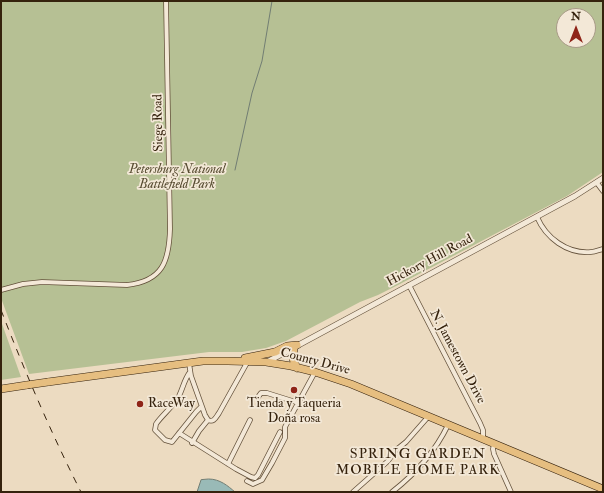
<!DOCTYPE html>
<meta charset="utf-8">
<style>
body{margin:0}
#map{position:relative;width:604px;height:493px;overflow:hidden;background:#ecdbc1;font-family:"IM FELL Double Pica",serif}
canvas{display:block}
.frame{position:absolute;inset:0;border:2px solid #35220d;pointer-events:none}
.north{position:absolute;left:556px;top:8px;width:40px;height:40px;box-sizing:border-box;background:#f3e8d7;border:1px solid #a79986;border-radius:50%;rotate:0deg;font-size:11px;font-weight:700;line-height:16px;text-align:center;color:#35220d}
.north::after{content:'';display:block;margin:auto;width:14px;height:18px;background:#8f2418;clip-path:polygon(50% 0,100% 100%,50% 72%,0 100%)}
</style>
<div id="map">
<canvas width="604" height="493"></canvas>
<div class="frame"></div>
<div class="north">N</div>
</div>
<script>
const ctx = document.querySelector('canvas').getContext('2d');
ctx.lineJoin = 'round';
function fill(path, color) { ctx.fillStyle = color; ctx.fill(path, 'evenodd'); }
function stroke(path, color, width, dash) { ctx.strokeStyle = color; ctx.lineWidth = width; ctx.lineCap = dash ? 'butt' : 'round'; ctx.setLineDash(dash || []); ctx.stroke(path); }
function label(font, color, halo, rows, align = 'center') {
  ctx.font = font + ' "IM FELL Double Pica",serif'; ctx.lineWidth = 3.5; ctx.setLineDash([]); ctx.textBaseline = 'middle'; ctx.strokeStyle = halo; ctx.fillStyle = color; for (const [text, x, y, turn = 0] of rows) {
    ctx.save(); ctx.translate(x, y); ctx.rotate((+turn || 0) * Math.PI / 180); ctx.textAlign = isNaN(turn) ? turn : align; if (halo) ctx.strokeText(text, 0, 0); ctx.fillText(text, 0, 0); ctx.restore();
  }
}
fill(new Path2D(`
 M1,1H603V172L567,196L400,284L378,295L360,302L286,341L266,348L242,352H209L29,374L1,298ZM564,16H588V40H564Z
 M1,321L21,377L1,380Z`), '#b6c094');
const water = new Path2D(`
 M209,479C220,479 228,486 235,492H197L201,480Z`);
fill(water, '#99bab7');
stroke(water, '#717d73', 1);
stroke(new Path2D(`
 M235,170L252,93L262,61L272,1`), '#717d73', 1);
const minor = new Path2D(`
 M597,183L603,191
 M537,217C546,238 567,254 591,252C595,252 599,250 603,249
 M409,285L480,423L483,430V439
 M1,290L23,284L42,282L127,285C163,281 169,261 170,229L166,1
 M189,363L191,376L205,415L208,420C214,423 216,417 219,413L248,361
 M190,372C184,380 183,388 179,396C173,407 163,414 156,424L155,430L165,440L172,442L196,412L201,407
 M258,397L261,393H267L299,403
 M179,433L236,469L251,477L255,478L258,475L280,432
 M192,443L199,431L208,420
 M494,444L493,449L494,454L511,492
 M228,464L250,420
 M247,481L253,484L262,480L272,463L285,438V427L315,372
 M353,492L388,461L396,450L406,442L428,417
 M392,492C415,474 435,452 448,425`);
const tertiary = new Path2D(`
 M267,362L575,196L603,178`);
const trunk = new Path2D(`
 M294,347L293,359L297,368
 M245,358L275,352L287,346L297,345
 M48,382L203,361H228L266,362L291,366L315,372L351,384L603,489
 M1,389L27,385`);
stroke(minor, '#63503a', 5.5);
stroke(tertiary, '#63503a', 6);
stroke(trunk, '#35220d', 8);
stroke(minor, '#f3e8d7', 4);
stroke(tertiary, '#f3e8d7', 5);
stroke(trunk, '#e6be80', 7);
stroke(new Path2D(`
 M1,310C25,372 51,433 81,492`), '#35220d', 1, [7, 7]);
const trunkBridge = new Path2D(`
 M27,385L48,382`);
stroke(trunkBridge, '#35220d', 8, []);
stroke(trunkBridge, '#e6be80', 7);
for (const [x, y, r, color] of [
 [294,390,4,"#8f2418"],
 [140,404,4,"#8f2418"]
]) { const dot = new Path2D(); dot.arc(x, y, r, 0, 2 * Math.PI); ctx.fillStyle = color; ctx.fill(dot); stroke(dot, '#f3e8d7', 1.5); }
label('13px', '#35220d', '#f3e8d7', [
 ["Siege Road",159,123,-91],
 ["Hickory Hill Road",430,261,-28],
 ["N. Jamestown Drive",457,357,62],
 ["County Drive",315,362,15]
]);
label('italic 13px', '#554a2f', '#f3e8d7', [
 ["Petersburg National",177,170],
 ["Battlefield Park",177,185]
]);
label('13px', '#35220d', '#f3e8d7', [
 ["RaceWay",148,404],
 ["Tienda y Taqueria",294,404,"center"],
 ["Doña rosa",294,419,"center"]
], 'left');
ctx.letterSpacing = '1px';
label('14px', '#35220d', '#f3e8d7', [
 ["SPRING GARDEN",418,455],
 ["MOBILE HOME PARK",418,471]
]);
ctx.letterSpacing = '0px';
</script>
